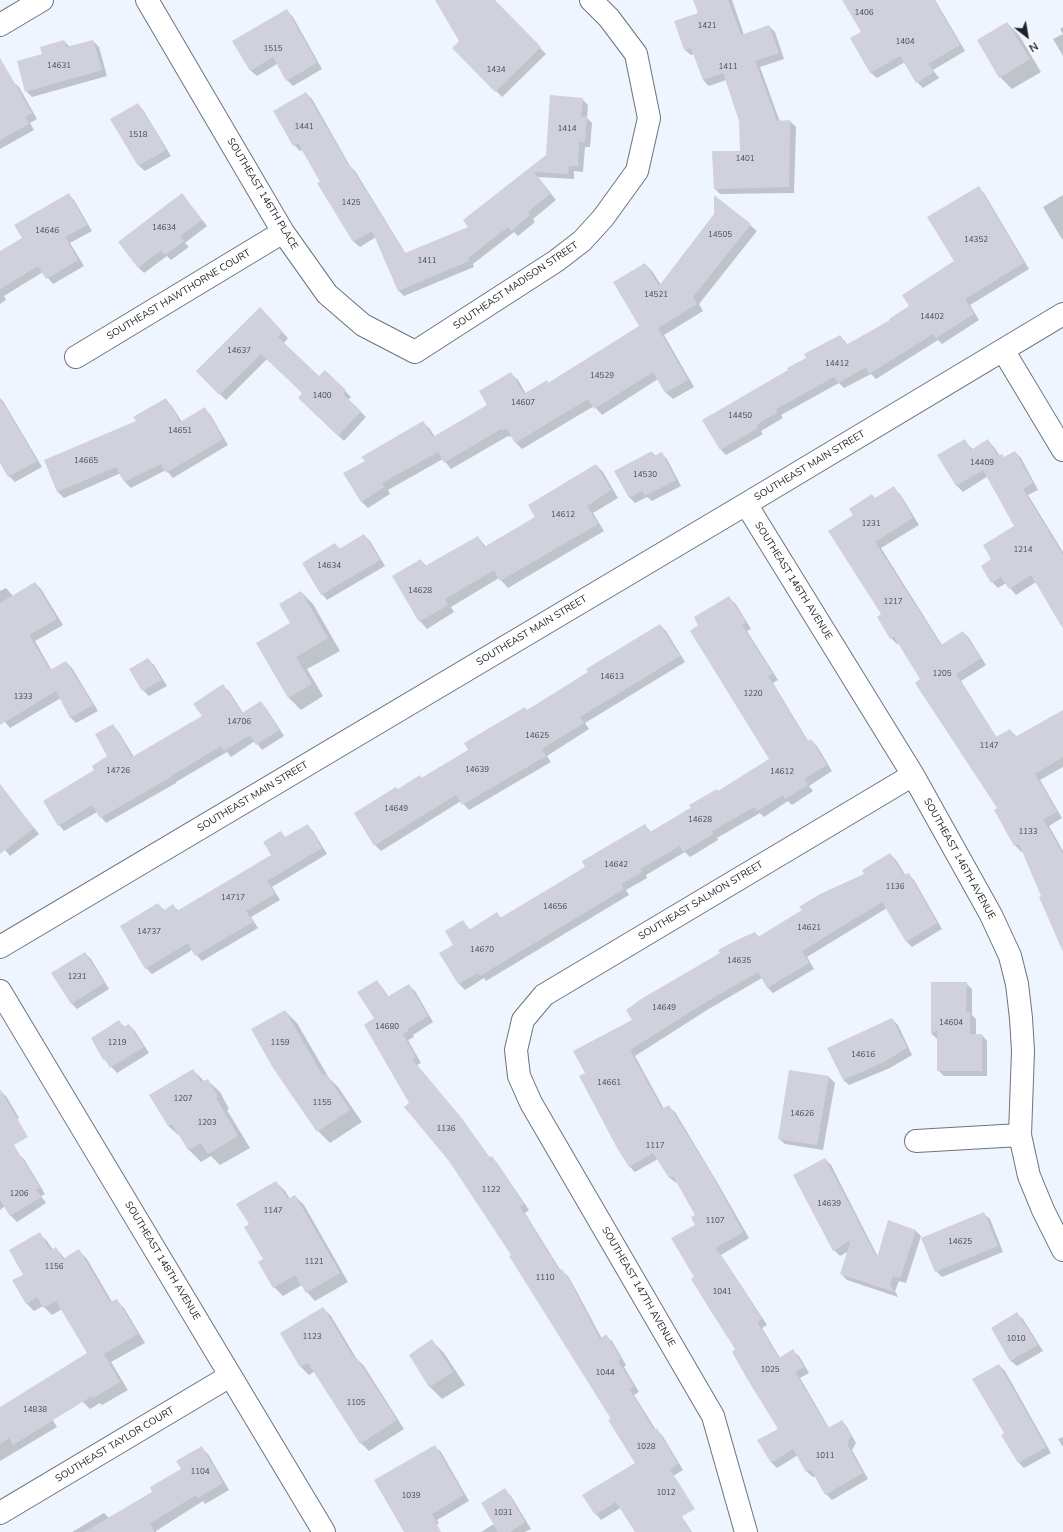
<!DOCTYPE html>
<style>
body{margin:0}
#map{position:relative;width:1063px;height:1532px;overflow:hidden;background:#eff5fe;font-family:"Nunito Sans",sans-serif}
canvas{display:block}
.north{position:absolute;left:1007px;top:16px;width:40px;height:40px;-webkit-text-stroke:3px #fff;paint-order:stroke;rotate:149deg;font-size:11px;font-weight:700;line-height:16px;text-align:center;color:#1e2124}
.north::after{content:'';display:block;margin:auto;width:14px;height:18px;background:#1e2124;clip-path:polygon(50% 0,100% 100%,50% 72%,0 100%)}
</style>
<div id="map">
<canvas width="1063" height="1532"></canvas>
<div class="north">N</div>
</div>
<script>
const ctx = document.querySelector('canvas').getContext('2d');
ctx.lineJoin = 'round';
function fill(path, color) { ctx.fillStyle = color; ctx.fill(path, 'evenodd'); }
function stroke(path, color, width, dash) { ctx.strokeStyle = color; ctx.lineWidth = width; ctx.lineCap = dash ? 'butt' : 'round'; ctx.setLineDash(dash || []); ctx.stroke(path); }
function label(font, color, halo, rows, align = 'center') {
  ctx.font = font + ' "Nunito Sans",sans-serif'; ctx.lineWidth = 4; ctx.setLineDash([]); ctx.textBaseline = 'middle'; ctx.strokeStyle = halo; ctx.fillStyle = color; for (const [text, x, y, turn = 0] of rows) {
    ctx.save(); ctx.translate(x, y); ctx.rotate((+turn || 0) * Math.PI / 180); ctx.textAlign = isNaN(turn) ? turn : align; if (halo) ctx.strokeText(text, 0, 0); ctx.fillText(text, 0, 0); ctx.restore();
  }
}
fill(new Path2D(`
 M436,0H479L515,22L546,54L502,97L454,48L461,42Z
 M694,0H732L744,35L769,26L775,32L784,59L760,67L780,122L790,121L796,127L794,193L720,194L715,189L741,152L740,121L726,80L709,86L703,80L694,54L691,55L685,50L699,14Z
 M843,0H935L965,51L933,70L939,78L923,88L917,82L905,62L877,78L871,73L851,39L863,32Z
 M287,11L293,17L322,69L293,86L287,80L277,64L257,76L251,71L234,41Z
 M1007,23L1019,35L1041,72L1012,89L1000,77Z
 M1063,27V56L1053,39L1063,34L1060,29Z
 M64,41L70,47L93,41L99,47L107,76L32,97L26,91L44,54Z
 M13,82L19,87L37,119L30,123L34,130L0,149V89Z
 M306,93L312,99L350,166L355,171L406,254L470,227L547,156L582,99L588,105L587,118L592,123L590,147H585L583,172L574,171V179L538,177L556,200L533,219L535,222L518,236L514,232L473,264L474,267L404,296L398,290L376,237L360,247L354,242L318,184L321,182L302,150L300,151L294,145Z
 M138,104L143,110L171,156L145,171L139,166L112,120Z
 M978,188L984,193L1029,269L970,305L979,320L942,344L938,340L876,379L871,374L844,388L839,383L781,415L783,418L761,431L763,434L726,455L721,450L789,371L840,336L848,345L891,321L911,306L955,261Z
 M182,194L207,226L185,243L189,247L171,260L167,256L144,273L138,267Z
 M69,195L74,200L92,231L70,243L84,266L53,284L43,272L4,296L6,300L0,304V252L23,238Z
 M1063,195V240L1060,236L1043,207Z
 M750,225L757,231L699,304L703,311L664,335L694,387L673,399L666,393L658,379L602,415L594,406L522,449L515,442L512,435L509,437L508,436L451,469L443,459L388,490L390,494L368,508L361,501L366,461L423,422L430,429L435,437L489,406L511,374L518,380L526,394L547,381L549,384L640,327L645,264L652,271L661,285Z
 M260,309L288,338L283,344L319,377L325,371L351,397L348,400L366,417L344,441L299,398L303,393L267,359L226,400L197,371Z
 M0,398L3,401L42,467L15,482L9,476L0,461Z
 M165,399L171,405L182,422L204,409L210,414L228,445L173,478L166,470L131,488L125,482L121,473L64,498L58,492L45,461L138,422Z
 M964,440L973,450L988,441L994,447L1000,456L1005,458L1015,452L1021,458L1038,490L1028,495L1063,552V627L1036,582L1016,595L1006,583L998,588L992,582L993,560L1016,526L988,476L963,492L956,485Z
 M652,452L656,456L661,453L667,459L681,486L652,501L647,497L635,503L629,497Z
 M596,465L603,472L618,498L593,513L604,531L508,588L499,578L451,607L454,612L427,629L420,621L394,577L421,560L427,567L478,537L486,547L536,517Z
 M893,488L900,494L919,525L881,548L942,645L963,632L969,638L986,665L961,681L997,738L1010,730L1017,737L1063,711V767L1040,780L1062,818L1049,826L1063,851V943L1023,851L1021,852L1015,845L999,808L922,680L899,643L897,644L891,638L882,615L855,516L875,499Z
 M364,535L370,541L385,566L327,600L322,594L335,544L340,549Z
 M35,583L41,589L63,625L35,641L52,671L66,662L72,668L98,711L76,723L70,717L61,698L10,728L5,722L0,714V591L6,588L13,596Z
 M301,592L313,604L340,651L307,669L323,696L301,710L289,698L257,643L291,623Z
 M729,598L735,603L751,629L747,631L778,680L773,683L808,741L811,740L817,746L832,771L809,786L813,791L792,805L788,801L764,817L760,813L717,838L718,840L690,857L685,852L646,875L647,878L626,890L629,895L486,981L484,978L465,990L459,984L441,954L455,945L463,921L470,930L497,913L501,918L587,867L645,825L651,832L771,759L700,626Z
 M660,625L666,631L685,662L585,723L589,729L547,756L551,762L469,810L461,801L381,851L375,845L398,790L422,779L469,750Z
 M148,659L154,665L167,686L149,696L143,690Z
 M223,686L229,691L243,713L260,702L266,708L284,736L262,750L255,741L231,757L227,752L176,782V783L106,823L97,812L64,831L59,825L96,770L109,756L113,725L118,731L134,757L203,717Z
 M14,803L39,834L10,856L0,844V813Z
 M307,825L313,831L327,854L272,887L280,900L251,917L258,928L202,961L192,950L152,974L146,968L158,904L165,911L173,906L179,911L273,856L281,833L286,838Z
 M890,854L896,860L906,876L908,874L914,880L942,929L912,947L906,941L887,908L807,957L814,969L773,993L767,987L762,978L707,1010L635,1056L664,1109L669,1107L675,1112L717,1182L749,1238L721,1255L767,1325L762,1328L780,1358L793,1351L799,1356L809,1373L800,1378L829,1428L842,1421L847,1427L856,1443L852,1450L868,1479L832,1500L826,1494L816,1476L813,1477L807,1472L798,1455L777,1468L771,1462L779,1429L737,1349L695,1277L696,1215L677,1182L676,1183L670,1178L658,1159L635,1172L630,1167L586,1073L633,1020L755,933L759,937L866,874Z
 M85,953L91,959L109,989L77,1009L71,1003Z
 M377,981L382,987L389,998L409,986L415,991L433,1022L413,1035L414,1037L408,1040L421,1063L417,1065L465,1123L490,1158L492,1157L497,1163L529,1210L525,1213L561,1271L568,1276L577,1292L602,1339L606,1336L612,1341L626,1365L624,1367L639,1392L634,1395L656,1430L662,1435L683,1470L601,1520L596,1514L636,1463L613,1419L512,1255L376,1019Z
 M932,983H966L972,989V1015L976,1019V1035H982L987,1041V1076H944L938,1070V1040L932,1034Z
 M285,1011L297,1023L329,1078L338,1087L362,1122L330,1143L318,1131L274,1068Z
 M892,1019L898,1025L912,1055L890,1068L849,1085L843,1080Z
 M119,1022L125,1027L129,1025L135,1031L149,1053L117,1073L104,1059Z
 M193,1070L205,1082L207,1080L220,1092L229,1109L227,1110L250,1148L220,1165L211,1156L201,1162L189,1150L181,1137L168,1126Z
 M829,1077L835,1083L823,1150L785,1144L779,1139Z
 M0,1091L6,1096L19,1118L0,1129Z
 M18,1154L24,1159L45,1194L41,1196L46,1203L17,1222L11,1216L5,1206L0,1210V1165Z
 M825,1159L831,1165L878,1257L915,1230L921,1236L906,1283L899,1281L895,1291L898,1297L847,1280L841,1274L849,1251L840,1256L834,1250L794,1176Z
 M276,1182L285,1191L290,1199L295,1196L304,1205L348,1282L315,1301L307,1292L302,1285L283,1296L274,1287L264,1259Z
 M984,1214L990,1219L1003,1252L942,1277L936,1271Z
 M40,1234L47,1241L53,1250L56,1248L65,1259L79,1251L87,1259L112,1302L116,1300L124,1308L145,1343L111,1362L128,1390L102,1405L100,1403L90,1409L82,1401L88,1354L62,1309L52,1315L43,1306L34,1311L26,1303L24,1275Z
 M323,1308L331,1316L356,1358L364,1366L404,1429L369,1451L361,1443L315,1371L309,1375L301,1367L281,1333Z
 M1017,1314L1023,1319L1043,1351L1017,1366L1011,1361L992,1328Z
 M432,1341L444,1353L465,1385L442,1399L430,1387L410,1355Z
 M999,1365L1005,1371L1051,1453L1024,1468L1018,1462L1005,1434Z
 M37,1394L57,1427L0,1461V1408Z
 M1063,1437V1447L1058,1439Z
 M201,1447L208,1454L229,1490L205,1504L203,1501L156,1531V1532H72L104,1513L109,1518L154,1492L182,1470Z
 M435,1447L441,1452L469,1501L437,1520L439,1523L424,1532H405Z
 M505,1490L511,1496L531,1529L525,1532H481L494,1524Z
 M676,1511L682,1517L692,1532H643Z`), '#0003');
fill(new Path2D(`
 M435,0H495L541,47L495,92L452,48L459,41Z
 M693,0H728L741,35L769,25L779,53L755,61L777,121L790,120L789,187L714,189L712,151H740L739,121L723,73L703,80L691,48L684,50L674,21L698,13Z
 M842,0H934L960,45L928,64L934,72L916,83L900,56L870,73L850,38L861,32Z
 M287,9L317,63L286,81L273,57L250,71L232,41Z
 M1007,22L1030,59L999,78L977,40Z
 M64,40L66,47L93,40L102,70L25,92L17,61L42,54L40,47Z
 M0,58L32,113L25,117L29,124L0,140Z
 M306,92L348,164H349L405,253L468,227L463,220L546,155L550,95L583,98L581,117L587,116L585,142H579L578,166H569L568,174L534,172L551,193L528,212L530,215L511,231L508,227L468,258L469,261L398,291L372,231L353,242L317,183L320,182L298,143L293,146L273,111Z
 M138,103L166,150L138,166L110,119Z
 M979,186L1024,263L965,299L974,314L936,338L933,334L869,374L866,367L838,383L834,377L776,409L778,412L756,425L758,428L720,450L702,420L788,370L787,368L806,358L804,354L840,335L846,345L890,320L889,319L909,306L902,295L954,261L927,217Z
 M69,193L87,225L65,237L78,260L46,279L38,266L0,289V251L22,238L14,225Z
 M182,193L202,220L180,236L184,241L165,255L161,250L138,268L118,242Z
 M714,195L751,224L693,297L697,304L658,328L688,380L665,393L653,372L594,409L588,399L515,443L506,428L502,431L501,429L444,463L438,452L382,483L384,487L361,502L343,473L365,461L361,457L423,421L433,437L487,405L479,391L511,372L524,394L547,380L548,383L639,326L613,282L645,263L659,286L714,214Z
 M260,307L283,332L278,337L319,376L325,370L346,390L343,394L361,411L338,436L298,398L302,393L261,354L219,395L196,371Z
 M0,398L37,461L8,477L0,463Z
 M166,398L180,422L205,407L223,439L166,473L161,464L124,482L116,467L57,492L44,460L136,421L133,417Z
 M965,439L971,450L988,439L998,456L1002,454L1004,457L1015,451L1033,483L1023,489L1063,555V629L1031,575L1009,589L1001,577L991,583L981,566L991,559L983,545L1014,526L983,470L956,486L937,455Z
 M652,451L654,456L662,452L676,480L645,496L642,491L629,498L614,471Z
 M596,464L611,490L587,506L598,524L500,581L494,570L445,599L448,605L419,622L392,576L421,559L425,566L478,536L484,547L535,517L528,505Z
 M894,486L913,518L875,542L941,645L963,631L981,658L956,674L996,737L1010,729L1015,737L1063,710V757L1035,774L1057,812L1043,819L1063,854V952L1039,897L1041,896L1019,844L1014,846L994,810L997,808L915,683L920,679L894,637L890,639L877,617L881,614L828,531L853,515L849,509L872,494L875,498Z
 M364,534L380,560L321,595L302,563L335,543L339,549Z
 M35,582L57,619L29,635L50,670L66,661L93,705L70,718L56,691L0,725V603Z
 M301,591L328,638L296,657L312,684L288,698L256,643L290,623L279,604Z
 M729,596L746,623L742,625L773,674L768,676L807,741L811,739L827,765L804,779L808,785L785,799L783,795L757,811L754,807L712,831L713,834L683,852L680,846L640,869L642,872L621,884L624,889L480,976L478,973L458,984L439,953L453,945L445,931L463,920L469,930L497,912L500,918L585,867L582,861L645,824L650,832L691,808L689,805L717,789L718,791L769,759L690,631L698,625L694,617Z
 M660,624L680,656L580,717L584,723L542,749L546,756L462,805L456,795L374,846L354,813L396,787L398,789L420,775L421,778L468,750L464,743L525,707L527,710L588,672L586,669Z
 M148,658L162,680L142,691L129,669Z
 M223,684L242,713L261,701L279,730L256,745L250,735L224,751L221,746L171,776V777L100,818L92,805L58,826L43,801L94,770L92,766L107,756L95,734L113,724L132,757L202,716L193,704Z
 M0,784L34,828L0,854Z
 M308,824L322,848L267,881L275,894L246,911L253,922L195,956L188,943L145,969L120,926L158,903L163,911L173,904L177,911L271,855L263,842L281,831L285,837Z
 M890,853L904,875L909,873L937,923L906,942L882,902L802,951L809,963L767,988L758,972L701,1005L630,1050L662,1109L669,1105L712,1175L743,1232L716,1248L762,1319L757,1322L779,1358L793,1349L804,1367L795,1372L828,1428L842,1420L851,1436L847,1444L863,1473L825,1495L811,1470L806,1472L793,1449L771,1463L757,1440L778,1429L746,1377L732,1352L735,1349L707,1305L691,1279L694,1277L671,1238L695,1225L691,1217L695,1215L673,1176L669,1178L653,1153L629,1167L617,1148L579,1076L585,1073L573,1051L632,1020L626,1010L641,999L720,953L718,950L739,939L755,932L758,937L802,910L799,907L820,894L864,874L862,870Z
 M85,952L104,983L71,1004L51,973Z
 M377,980L387,997L409,984L428,1016L407,1029L409,1031L403,1034L416,1057L412,1059L460,1116L489,1157L492,1156L524,1204L520,1206L559,1270L562,1269L572,1285L600,1339L606,1334L621,1359L618,1361L634,1386L629,1389L654,1430L657,1428L678,1464L670,1469L695,1509L681,1517L691,1532H635L616,1502L595,1515L582,1495L635,1463L608,1420L611,1419L509,1256L511,1255L449,1161L404,1107L409,1103L364,1025L374,1018L357,992Z
 M931,982H967L966,1012H970V1034H982V1071H937V1030L931,1034Z
 M285,1010L323,1076L326,1074L350,1110L317,1132L273,1068L251,1029Z
 M892,1018L907,1048L884,1062L843,1080L827,1048Z
 M119,1020L123,1027L129,1024L144,1047L110,1068L105,1059L103,1060L91,1038Z
 M193,1069L201,1082L208,1079L218,1097L216,1098L238,1136L208,1154L201,1143L188,1150L172,1124L168,1126L149,1095Z
 M789,1070L829,1076L817,1145L778,1139Z
 M0,1089L28,1137L14,1145L40,1188L36,1190L41,1197L10,1216L0,1200Z
 M825,1158L877,1258L888,1220L916,1230L900,1278L893,1276L890,1284L894,1292L840,1274L851,1240L833,1251L793,1175Z
 M276,1181L288,1199L295,1195L340,1273L306,1293L295,1275L273,1288L258,1262L263,1259L244,1227L249,1224L236,1204Z
 M984,1212L998,1246L935,1272L921,1238Z
 M40,1232L50,1250L56,1247L63,1259L79,1249L110,1302L117,1299L138,1334L104,1354L120,1382L93,1398L92,1396L13,1445L9,1438L0,1444V1407L87,1353L56,1301L43,1308L37,1297L26,1304L12,1280L23,1275L9,1250Z
 M323,1307L354,1358L356,1357L397,1420L360,1444L308,1363L300,1367L280,1333Z
 M1017,1312L1038,1345L1010,1361L991,1328Z
 M432,1339L453,1372L429,1387L409,1355Z
 M999,1364L1046,1447L1018,1463L1001,1435L1004,1433L972,1379Z
 M435,1445L464,1495L432,1514L441,1532H404L374,1480Z
 M202,1446L223,1483L198,1498L196,1495L157,1519L150,1524L155,1532H84L152,1492L150,1487L181,1469L176,1461Z
 M505,1488L525,1522L510,1532H498L481,1503Z`), '#d0d1dd');
const minor = new Path2D(`
 M147,0L283,232L327,294L363,325L415,352L556,261L582,241L603,218L637,171L649,118L636,54L609,18L591,0
 M0,25L42,0
 M1003,350L1063,450
 M76,357L283,232
 M746,504L913,775L991,915L1010,956L1017,984L1021,1018L1023,1051L1020,1135L1029,1176L1043,1210L1063,1250
 M0,947L746,504L1063,314
 M916,1141L1020,1135
 M0,1513L230,1376
 M746,1532L713,1416L531,1103L519,1076L516,1050L523,1020L544,995L913,775`);
const secondary = new Path2D(`
 M0,991L324,1532`);
stroke(minor, '#6c747d', 24);
stroke(secondary, '#6c747d', 24);
stroke(minor, '#fff', 22);
stroke(secondary, '#fff', 22);
label('8px', '#4a4d52', null, [
 ["1406",864,13],
 ["1421",707,26],
 ["1404",905,42],
 ["1515",273,49],
 ["14631",59,66],
 ["1411",728,67],
 ["1434",496,70],
 ["1441",304,127],
 ["1414",567,129],
 ["1518",138,135],
 ["1401",745,159],
 ["1425",351,203],
 ["14634",164,228],
 ["14646",47,231],
 ["14505",720,235],
 ["14352",976,240],
 ["1411",427,261],
 ["14521",656,295],
 ["14402",932,317],
 ["14637",239,351],
 ["14412",837,364],
 ["14529",602,376],
 ["1400",322,396],
 ["14607",523,403],
 ["14450",740,416],
 ["14651",180,431],
 ["14665",86,461],
 ["14409",982,463],
 ["14530",645,475],
 ["14612",563,515],
 ["1231",871,524],
 ["1214",1023,550],
 ["14634",329,566],
 ["14628",420,591],
 ["1217",893,602],
 ["1205",942,674],
 ["14613",612,677],
 ["1220",753,694],
 ["1333",23,697],
 ["14706",239,722],
 ["14625",537,736],
 ["1147",989,746],
 ["14639",477,770],
 ["14726",118,771],
 ["14612",782,772],
 ["14649",396,809],
 ["14628",700,820],
 ["1133",1028,832],
 ["14642",616,865],
 ["1136",895,887],
 ["14717",233,898],
 ["14656",555,907],
 ["14621",809,928],
 ["14737",149,932],
 ["14670",482,950],
 ["14635",739,961],
 ["1231",77,977],
 ["14649",664,1008],
 ["14604",951,1023],
 ["14680",387,1027],
 ["1219",117,1043],
 ["1159",280,1043],
 ["14616",863,1055],
 ["14661",609,1083],
 ["1207",183,1099],
 ["1155",322,1103],
 ["14626",802,1114],
 ["1203",207,1123],
 ["1136",446,1129],
 ["1117",655,1146],
 ["1122",491,1190],
 ["1206",19,1194],
 ["14639",829,1204],
 ["1147",273,1211],
 ["1107",715,1221],
 ["14625",960,1242],
 ["1121",314,1262],
 ["1156",54,1267],
 ["1110",545,1278],
 ["1041",722,1292],
 ["1123",312,1337],
 ["1010",1016,1339],
 ["1025",770,1370],
 ["1044",605,1373],
 ["1105",356,1403],
 ["14838",35,1410],
 ["1028",646,1447],
 ["1011",825,1456],
 ["1104",200,1472],
 ["1012",666,1493],
 ["1039",411,1496],
 ["1031",503,1513]
]);
label('10px', '#1e2124', '#fff', [
 ["SOUTHEAST 146TH PLACE",262,194,59],
 ["SOUTHEAST MADISON STREET",516,286,-34],
 ["SOUTHEAST HAWTHORNE COURT",179,295,-31],
 ["SOUTHEAST MAIN STREET",810,466,-31],
 ["SOUTHEAST 146TH AVENUE",793,581,58],
 ["SOUTHEAST MAIN STREET",532,631,-31],
 ["SOUTHEAST MAIN STREET",253,797,-31],
 ["SOUTHEAST 146TH AVENUE",959,859,61],
 ["SOUTHEAST SALMON STREET",701,901,-31],
 ["SOUTHEAST 148TH AVENUE",162,1261,59],
 ["SOUTHEAST 147TH AVENUE",638,1287,60],
 ["SOUTHEAST TAYLOR COURT",115,1445,-31]
]);
</script>
